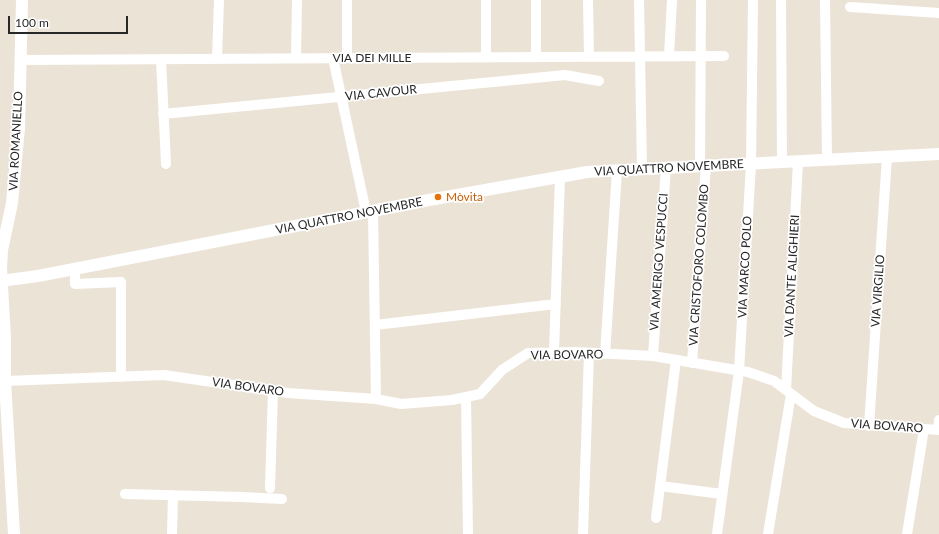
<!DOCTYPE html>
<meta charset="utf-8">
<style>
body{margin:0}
#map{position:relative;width:939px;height:534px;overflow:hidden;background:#ece3d7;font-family:Lato,sans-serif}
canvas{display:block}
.scale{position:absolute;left:8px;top:16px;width:120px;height:18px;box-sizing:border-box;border:2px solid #272727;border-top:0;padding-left:5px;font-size:12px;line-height:14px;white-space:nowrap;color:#272727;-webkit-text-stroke:3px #fff;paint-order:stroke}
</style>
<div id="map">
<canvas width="939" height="534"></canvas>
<div class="scale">100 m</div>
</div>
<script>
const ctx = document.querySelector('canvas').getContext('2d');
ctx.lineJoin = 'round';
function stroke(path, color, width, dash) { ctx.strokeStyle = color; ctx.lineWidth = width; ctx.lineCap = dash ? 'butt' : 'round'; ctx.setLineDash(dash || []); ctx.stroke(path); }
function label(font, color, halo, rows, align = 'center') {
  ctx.font = font + ' Lato,sans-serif'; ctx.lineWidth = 3.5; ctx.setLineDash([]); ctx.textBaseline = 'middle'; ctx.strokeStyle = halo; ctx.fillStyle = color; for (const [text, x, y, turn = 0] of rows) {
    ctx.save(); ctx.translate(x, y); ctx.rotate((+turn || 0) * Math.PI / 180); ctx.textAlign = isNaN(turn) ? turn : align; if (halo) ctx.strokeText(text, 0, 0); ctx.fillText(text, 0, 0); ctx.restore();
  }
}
stroke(new Path2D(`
 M347,0V58
 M536,0V57
 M588,0L589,56
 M639,0L642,169
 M781,0L782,162
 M825,0L827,160
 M850,7L939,13
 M669,56L672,0
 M486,57V0
 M296,58L297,0
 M333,58L366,212
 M161,59L166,164
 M217,59L219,0
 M20,60L724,56
 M163,114L565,75L599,81
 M700,166L701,0
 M373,211L376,399
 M75,268V284L121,282V377
 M375,325L556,304
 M554,352L560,176
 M605,354L617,171
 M653,356L666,168
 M692,363L706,166
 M5,381L164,375L288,393L376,399L401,404L452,400L480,394L502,370L528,353L575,352L653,356L748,372L774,381L814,411L844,423L939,430
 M786,390L798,162
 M466,397L468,534
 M869,426L887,157
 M938,430L939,420
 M660,486L722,494
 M270,488L273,391
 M125,494L242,497L282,499
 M656,518L676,360
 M172,534L173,495
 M583,534L589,353
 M717,534L739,371L751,164L753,0
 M768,534L791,394
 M907,534L924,429`), '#fff', 10);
stroke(new Path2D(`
 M0,281L38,276L429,200L587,172L939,154
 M14,534L5,381V338L1,268L2,250L12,203L19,128L22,0`), '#fff', 12);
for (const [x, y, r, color] of [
 [438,197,4,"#e8710a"]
]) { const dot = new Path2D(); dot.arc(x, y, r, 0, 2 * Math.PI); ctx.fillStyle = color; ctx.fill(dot); stroke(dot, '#fff', 1.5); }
label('12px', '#272727', '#fff', [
 ["VIA DEI MILLE",372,58],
 ["VIA CAVOUR",381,93,-6],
 ["VIA ROMANIELLO",16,141,-87],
 ["VIA QUATTRO NOVEMBRE",669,168,-3],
 ["VIA QUATTRO NOVEMBRE",349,216,-11],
 ["VIA AMERIGO VESPUCCI",659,262,-86],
 ["VIA CRISTOFORO COLOMBO",699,265,-86],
 ["VIA MARCO POLO",745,267,-87],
 ["VIA DANTE ALIGHIERI",792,276,-87],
 ["VIA VIRGILIO",878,291,-86],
 ["VIA BOVARO",567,355,-1],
 ["VIA BOVARO",248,387,8],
 ["VIA BOVARO",887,426,4]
]);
label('12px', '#c56008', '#fff', [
 ["Mòvita",446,197]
], 'left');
</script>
